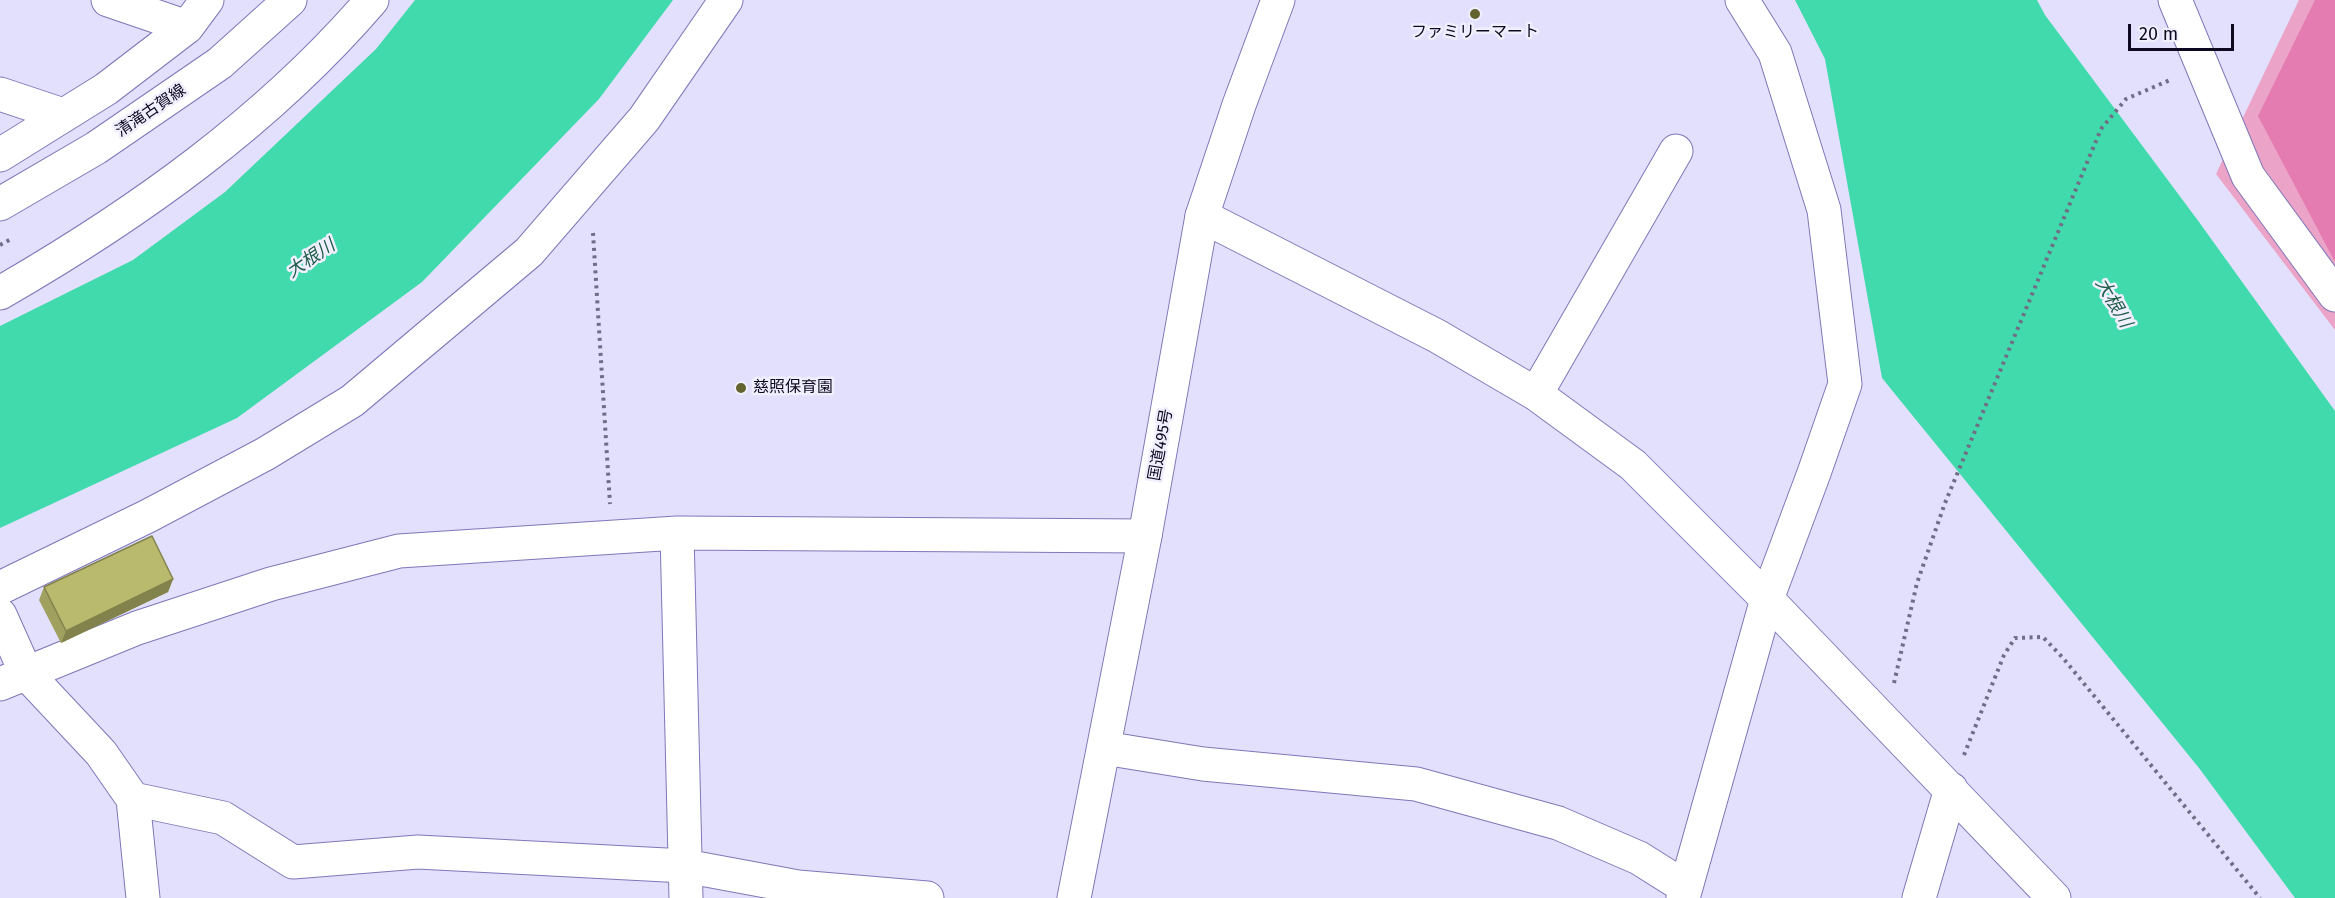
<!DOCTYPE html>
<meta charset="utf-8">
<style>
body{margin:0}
#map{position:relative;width:2335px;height:898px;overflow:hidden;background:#e2e0fd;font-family:"Fira Sans",sans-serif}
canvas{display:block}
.scale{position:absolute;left:2128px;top:24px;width:106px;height:27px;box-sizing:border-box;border:3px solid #0e0921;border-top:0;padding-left:8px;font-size:18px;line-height:21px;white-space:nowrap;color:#0e0921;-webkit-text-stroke:4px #f0effe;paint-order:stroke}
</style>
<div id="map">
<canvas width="2335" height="898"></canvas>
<div class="scale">20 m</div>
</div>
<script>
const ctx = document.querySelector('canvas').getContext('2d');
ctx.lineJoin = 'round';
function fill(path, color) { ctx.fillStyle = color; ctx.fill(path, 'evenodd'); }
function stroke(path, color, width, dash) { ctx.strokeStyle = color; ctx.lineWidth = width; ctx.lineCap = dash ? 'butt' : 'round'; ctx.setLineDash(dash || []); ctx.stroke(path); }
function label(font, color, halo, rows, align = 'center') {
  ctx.font = font + ' "Fira Sans","Noto Sans JP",sans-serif'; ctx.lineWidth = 5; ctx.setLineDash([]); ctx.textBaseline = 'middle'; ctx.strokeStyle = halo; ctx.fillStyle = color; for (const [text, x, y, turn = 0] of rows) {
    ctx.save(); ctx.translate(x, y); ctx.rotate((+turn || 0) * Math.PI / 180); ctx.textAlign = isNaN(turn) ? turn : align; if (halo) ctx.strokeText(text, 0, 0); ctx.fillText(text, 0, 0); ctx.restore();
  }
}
fill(new Path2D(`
 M2299,0H2335V330L2216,174Z`), '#eba4c7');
fill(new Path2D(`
 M2315,0H2335V262L2258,116Z`), '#e47cb2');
fill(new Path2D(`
 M415,0H673L599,99L422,282L237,418L0,528V326L133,260L225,192L376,49Z
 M1795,0H2037L2045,15L2199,222L2335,411V898H2295L2199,768L1882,378L1825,59Z`), '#41daac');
const minor = new Path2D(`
 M108,0L187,27
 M2175,0L2248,176L2335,295
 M0,94L63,115
 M0,155L106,89L187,27L207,0
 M1202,216L1437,336L1536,394L1633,465L1767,599L2054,898
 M0,293C137,214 268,121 372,0
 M1536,394L1676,151
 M677,533L686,898
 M0,588L148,516L265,454L352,401L529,252L644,119L726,0
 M0,615L26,673L101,753L133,799L143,898
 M0,684L137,628L271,584L399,551L677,533L1145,536
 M1104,748L1203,764L1416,784L1558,823L1639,858L1685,887
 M133,799L223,818L293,862L418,852L685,866L798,887L927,898
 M1683,898L1767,599L1814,473L1845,384L1824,210L1775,53L1742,0
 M1919,898L1951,789`);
const major = new Path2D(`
 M0,204L96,148L220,63L290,0`);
const highway = new Path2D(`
 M1074,898L1145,536L1202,216L1239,105L1278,0`);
stroke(minor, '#7f77b8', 35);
stroke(major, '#7f77b8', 35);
stroke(highway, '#7f77b8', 35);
stroke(new Path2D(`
 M593,233L610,504
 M0,245L13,238
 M1894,683L1917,583L1945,503L2101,129L2126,99L2170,80
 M1964,755L2004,655L2015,638L2043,637L2063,658L2260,898`), '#706d87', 4, [3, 4.5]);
stroke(minor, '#fff', 33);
stroke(major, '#fff', 33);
stroke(highway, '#fff', 33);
fill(new Path2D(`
 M173,579L168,592L61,643L39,600L44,587Z`), '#a0a05f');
fill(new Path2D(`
 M173,579L168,592L61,643L66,631Z`), '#82824d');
const building = new Path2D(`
 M152,536L173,579L66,631L44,587Z`);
fill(building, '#baba6e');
stroke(building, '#82824d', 1.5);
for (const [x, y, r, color] of [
 [1475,14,6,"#63632f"],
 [741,388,6,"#63632f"]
]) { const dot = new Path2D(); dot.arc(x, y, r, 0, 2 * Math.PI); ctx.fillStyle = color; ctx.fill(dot); stroke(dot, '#f0effe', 2); }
label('16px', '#0e0921', '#f0effe', [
 ["ファミリーマート",1475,33],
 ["慈照保育園",753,388,"left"]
]);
label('16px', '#0e0921', '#f0effe', [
 ["清滝古賀線",151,111,-34],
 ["国道495号",1161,445,-80]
]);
label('italic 18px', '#225d4a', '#f0effe', [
 ["大根川",311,259,-34],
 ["大根川",2113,303,60]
]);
</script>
